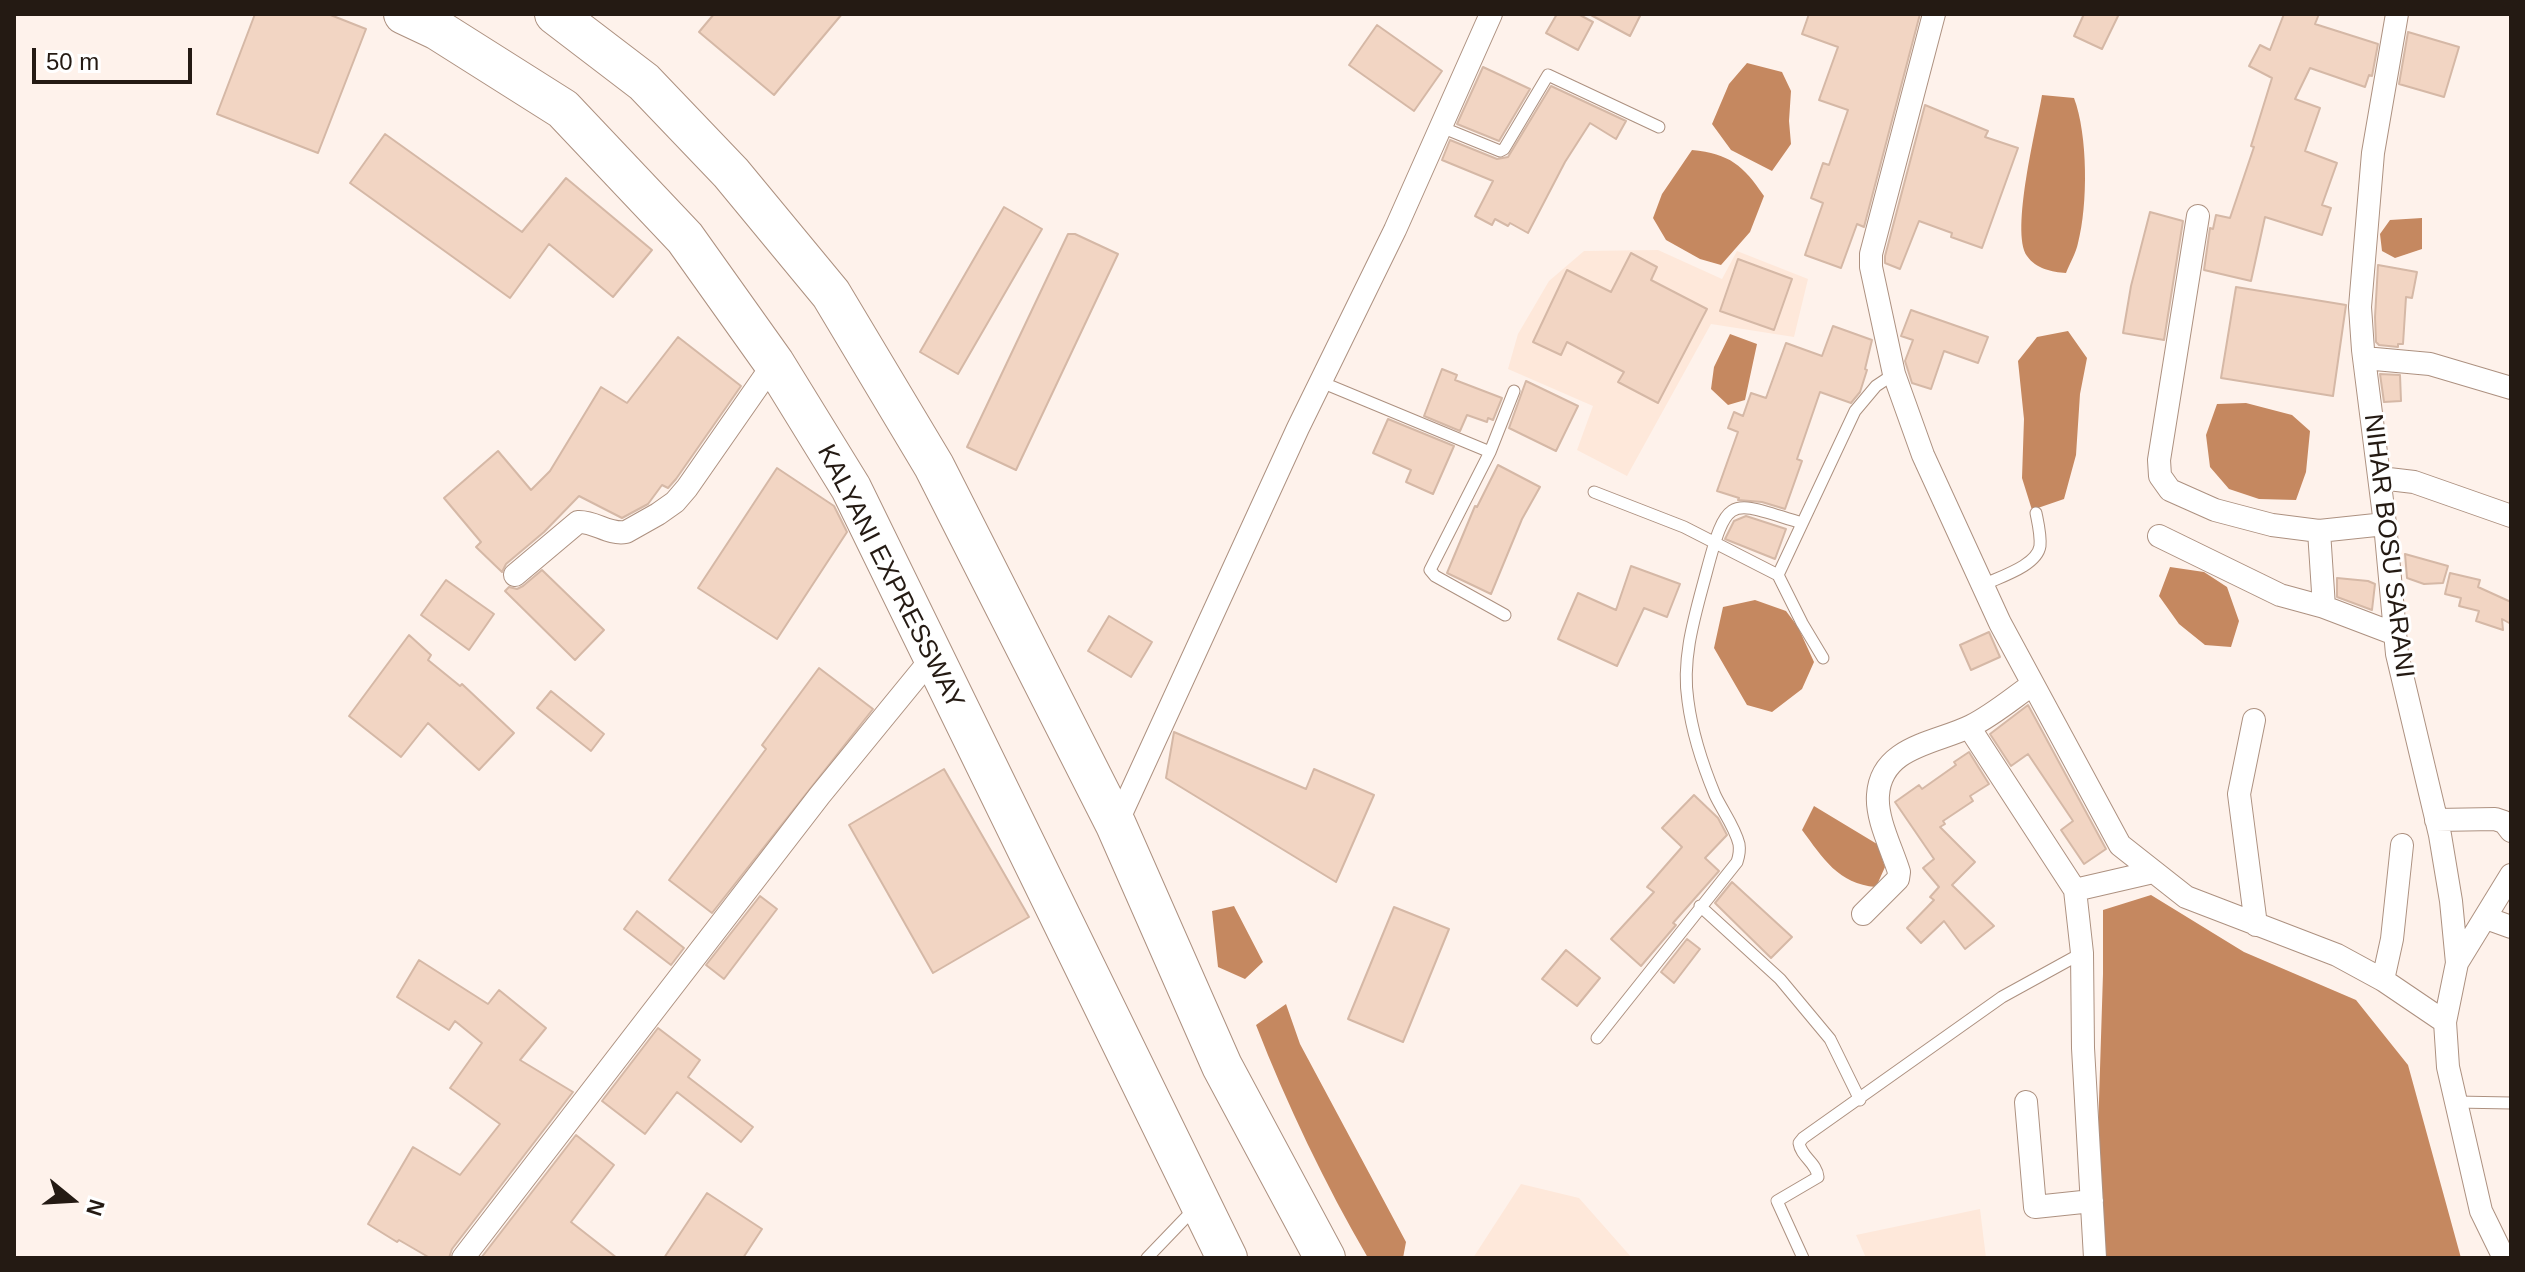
<!DOCTYPE html>
<style>
body{margin:0}
#map{position:relative;width:2525px;height:1272px;overflow:hidden;background:#fef2eb;font-family:Arial,sans-serif}
canvas{display:block}
.frame{position:absolute;inset:0;border:16px solid #241a13;pointer-events:none}
.north{position:absolute;left:32px;top:1160px;width:80px;height:80px;-webkit-text-stroke:6px #fff;paint-order:stroke;rotate:108deg;font-size:22px;font-weight:700;line-height:32px;text-align:center;color:#241a13}
.north::after{content:'';display:block;margin:auto;width:28px;height:36px;background:#241a13;clip-path:polygon(50% 0,100% 100%,50% 72%,0 100%)}
.scale{position:absolute;left:32px;top:48px;width:160px;height:36px;box-sizing:border-box;border:4px solid #241a13;border-top:0;padding-left:10px;font-size:24px;line-height:28px;white-space:nowrap;color:#241a13;-webkit-text-stroke:6px #fff;paint-order:stroke}
</style>
<div id="map">
<canvas width="2525" height="1272"></canvas>
<div class="frame"></div>
<div class="north">N</div>
<div class="scale">50 m</div>
</div>
<script>
const ctx = document.querySelector('canvas').getContext('2d');
ctx.lineJoin = 'round';
function fill(path, color) { ctx.fillStyle = color; ctx.fill(path, 'evenodd'); }
function stroke(path, color, width, dash) { ctx.strokeStyle = color; ctx.lineWidth = width; ctx.lineCap = dash ? 'butt' : 'round'; ctx.setLineDash(dash || []); ctx.stroke(path); }
function label(font, color, halo, rows, align = 'center') {
  ctx.font = font + ' Arial,sans-serif'; ctx.lineWidth = 6; ctx.setLineDash([]); ctx.textBaseline = 'middle'; ctx.strokeStyle = halo; ctx.fillStyle = color; for (const [text, x, y, turn = 0] of rows) {
    ctx.save(); ctx.translate(x, y); ctx.rotate((+turn || 0) * Math.PI / 180); ctx.textAlign = isNaN(turn) ? turn : align; if (halo) ctx.strokeText(text, 0, 0); ctx.fillText(text, 0, 0); ctx.restore();
  }
}
fill(new Path2D(`
 M1658,250L1722,279L1737,251L1808,279L1794,337L1711,324L1627,476L1577,450L1593,406L1508,369L1518,334L1549,281L1584,251Z
 M1521,1184L1579,1198L1632,1258H1473Z
 M1980,1209L1986,1258H1866L1856,1235Z`), '#fee8da');
fill(new Path2D(`
 M1747,63L1782,72L1791,91L1789,121L1791,144L1772,171L1731,150L1712,124L1729,84Z
 M2042,95L2074,98C2088,135 2088,205 2078,243C2076,253 2070,263 2066,273C2052,272 2036,269 2027,256C2010,232 2037,126 2042,95Z
 M1692,150C1730,154 1743,165 1764,196L1750,232L1721,265L1700,259L1666,240L1653,218L1662,194Z
 M2422,218V249L2395,258L2382,251L2380,234L2390,220Z
 M2068,331L2087,358L2080,394L2076,455L2064,499L2032,510L2022,478L2024,419L2018,361L2037,337Z
 M1730,334L1757,344L1745,400L1728,405L1711,389L1714,367Z
 M2246,403L2292,415L2310,431L2306,472L2296,500L2259,499L2229,489L2210,467L2206,435L2217,404Z
 M2170,567L2204,572L2227,587L2239,621L2231,647L2205,645L2179,624L2159,596Z
 M1755,600L1786,611L1798,627L1814,662L1802,689L1772,712L1747,705L1714,648L1723,607Z
 M1814,806L1877,844L1885,867L1876,887C1838,884 1823,858 1802,830Z
 M2151,895L2244,952L2356,1000L2408,1065L2461,1258H2102L2097,1164L2103,974V910Z
 M1234,906L1263,962L1245,979L1218,967L1212,911Z
 M1286,1004L1300,1044L1406,1242L1403,1258H1368C1325,1184 1287,1105 1256,1025Z`), '#c58860');
const building = new Path2D(`
 M255,14H328L366,29L318,153L217,114Z
 M714,14H842L774,95L699,32Z
 M1557,14H1578L1593,22L1578,50L1546,33Z
 M1589,14H1641L1630,36Z
 M1809,14H1920L1864,227L1857,224L1841,268L1805,255L1823,203L1811,198L1823,163L1829,165L1848,110L1819,100L1838,47L1802,34Z
 M2084,14H2119L2102,49L2074,36Z
 M2284,14H2319L2315,24L2378,44L2372,76L2369,75L2365,87L2310,68L2295,99L2320,108L2305,151L2337,163L2322,205L2331,208L2322,235L2265,217L2251,281L2204,270L2210,228L2213,229L2216,215L2230,218L2254,147L2251,146L2272,78L2249,66L2260,45L2270,50Z
 M1377,25L1442,71L1414,111L1349,65Z
 M2408,32L2459,47L2444,97L2399,84Z
 M1483,67L1530,89L1499,141L1457,124Z
 M1551,86L1626,121L1616,139L1590,123L1565,162L1528,233L1510,223L1508,226L1495,219L1492,225L1475,216L1493,181L1442,160L1450,140L1497,159L1508,157Z
 M1925,105L1988,131L1985,137L2018,148L1982,248L1951,237L1952,233L1919,221L1900,269L1885,263V256Z
 M385,134L522,232L566,178L652,250L613,297L549,244L510,298L350,183Z
 M1004,207L1042,229L958,374L920,352Z
 M2150,212L2183,221L2164,340L2123,333L2131,286Z
 M1068,234H1075L1118,254L1016,470L967,447Z
 M1631,253L1657,267L1651,280L1707,309L1658,403L1618,382L1624,372L1567,342L1561,355L1533,342L1567,270L1611,292Z
 M1738,259L1792,279L1774,330L1720,311Z
 M2378,265L2417,272L2412,298L2406,297L2403,344H2398V347L2379,345L2376,342L2375,317Z
 M2236,287L2346,305L2333,396L2221,378Z
 M1911,310L1988,337L1978,363L1944,351L1931,389L1912,383L1905,361L1913,340L1901,336Z
 M1833,326L1872,340L1865,369L1867,370L1860,392L1851,403L1820,392L1797,459L1802,461L1785,509L1762,502L1738,500L1739,498L1717,491L1738,432L1728,428L1734,412L1743,416L1751,393L1766,398L1786,343L1822,356Z
 M678,337L741,386L676,479L668,488L662,485L648,504L622,518L579,496L544,532L506,564L502,572L476,547L481,542L444,498L498,451L531,490L550,471L601,387L627,403Z
 M1442,369L1457,375L1455,380L1502,398L1493,420L1488,418L1487,422L1467,415L1460,431L1424,416Z
 M2380,374L2400,375L2401,401L2384,402Z
 M1526,381L1578,406L1556,451L1509,428Z
 M1388,419L1454,446L1433,494L1406,482L1411,470L1373,453Z
 M1498,465L1540,487L1522,519L1491,594L1447,573L1475,506L1477,507Z
 M777,468L834,506L847,532L777,639L698,588Z
 M1746,516L1786,529L1775,559L1725,539L1734,521Z
 M2405,554L2448,566L2443,583L2424,584L2407,578Z
 M1631,566L1680,584L1667,617L1644,608L1617,666L1558,639L1578,593L1616,610Z
 M542,570L604,630L575,660L505,591L509,587L517,589L523,586Z
 M2450,573L2480,580L2478,587L2511,602V624L2502,619L2503,630L2476,621L2479,611L2459,606L2461,598L2445,594Z
 M2337,578L2368,581L2375,584L2372,610L2337,597Z
 M446,580L494,614L469,650L421,615Z
 M1109,616L1152,642L1131,677L1088,651Z
 M1989,632L2000,657L1971,670L1960,645Z
 M409,635L431,655L428,660L460,686L462,684L514,733L479,770L428,723L401,757L349,716Z
 M819,668L873,709L712,913L669,880L766,749L762,745Z
 M551,691L604,734L591,751L537,708Z
 M2028,705L2106,849L2084,864L2061,830L2073,821L2028,754L2011,766L1990,734Z
 M1174,732L1306,789L1314,769L1374,795L1336,882L1166,778Z
 M1969,752L1989,784L1970,796L1973,801L1943,821L1945,824L1940,827L1975,862L1952,885L1994,926L1965,949L1944,921L1921,943L1907,928L1934,900L1930,897L1939,887L1923,868L1934,859L1895,802L1919,785L1922,789L1956,765L1954,762Z
 M944,769L1029,917L933,973L849,825Z
 M1694,795L1718,818L1727,835L1705,858L1719,871L1673,923L1676,925L1641,966L1611,939L1654,892L1647,887L1682,847L1662,828Z
 M1732,882L1792,937L1771,958L1715,903Z
 M760,896L777,909L724,979L706,965Z
 M1394,907L1449,929L1403,1042L1348,1019Z
 M637,911L684,948L671,965L624,929Z
 M1687,939L1700,949L1674,983L1661,972Z
 M1566,950L1600,978L1577,1006L1542,979Z
 M419,960L488,1004L499,990L546,1028L520,1060L573,1092L452,1249L449,1258H430L399,1240L397,1242L368,1224L413,1147L460,1175L500,1124L450,1088L482,1043L455,1021L449,1030L397,997Z
 M658,1028L700,1060L688,1077L753,1127L741,1142L677,1092L645,1134L602,1101Z
 M576,1135L614,1165L571,1222L617,1258H481Z
 M707,1193L762,1229L743,1258H664Z`);
fill(building, '#f2d5c3');
stroke(building, '#d5b8a6', 2);
const lane = new Path2D(`
 M1441,127L1500,151L1504,149L1548,75L1659,127
 M1321,382L1490,452
 M1594,492L1684,527L1778,575
 M1983,585C1999,577 2037,566 2040,546C2041,535 2038,523 2036,513
 M1505,615L1435,576L1430,570L1490,452L1514,391
 M1823,658L1802,623L1778,575L1855,411L1876,386L1894,374
 M1700,906L1780,979L1830,1039L1860,1100
 M1597,1038L1737,862C1739,856 1740,850 1739,844C1735,827 1722,810 1715,795C1703,766 1692,732 1688,701C1681,657 1696,612 1707,570C1728,491 1731,502 1802,523
 M2456,1102L2511,1103
 M1147,1258L1195,1208
 M1803,1258L1777,1201L1818,1177C1817,1163 1801,1157 1799,1143L1803,1138L2002,997L2082,953`);
const street = new Path2D(`
 M1934,14L1871,254V267L1894,374L1923,455L2000,623L2120,845L2186,897L2337,955L2383,980L2445,1022
 M2397,14L2373,153L2360,307L2363,350L2385,524L2397,654L2440,835L2451,901L2457,963L2445,1022L2448,1067L2481,1211L2504,1258
 M2198,216L2159,460L2160,476L2170,490L2215,510L2272,525L2319,531L2324,607L2395,634
 M2364,358L2430,364L2511,388
 M2380,478L2414,482L2511,516
 M2319,531L2385,524
 M2159,536L2280,595L2324,607
 M515,575L578,522C595,521 608,535 626,532L658,514L675,502L687,488L774,363
 M2254,720L2239,794L2256,925
 M1969,727L2075,890L2082,953L2083,1048L2095,1258
 M2436,820L2495,819L2504,822L2511,831
 M1116,825L1298,428L1395,230L1491,14
 M2075,890L2153,872
 M1863,914L1898,879L1899,872C1892,849 1876,819 1878,795C1881,746 1937,743 1971,726C1993,715 2013,698 2033,684
 M2486,918L2511,927
 M2457,963L2511,875
 M2383,980L2392,939L2402,845
 M2026,1102L2035,1207L2092,1201
 M463,1258L820,795L932,658`);
const highway = new Path2D(`
 M404,14L438,30L563,109L685,238L774,363L851,488L1227,1258
 M555,14L644,82L731,173L831,294L934,466L1116,825L1222,1066L1325,1258`);
stroke(lane, '#ad9180', 13);
stroke(street, '#ad9180', 24);
stroke(highway, '#ad9180', 42);
stroke(lane, '#fff', 11);
stroke(street, '#fff', 22);
stroke(highway, '#fff', 40);
label('26px', '#241a13', '#fff', [
 ["NIHAR BOSU SARANI",2388,546,83],
 ["KALYANI EXPRESSWAY",890,577,63]
]);
</script>
